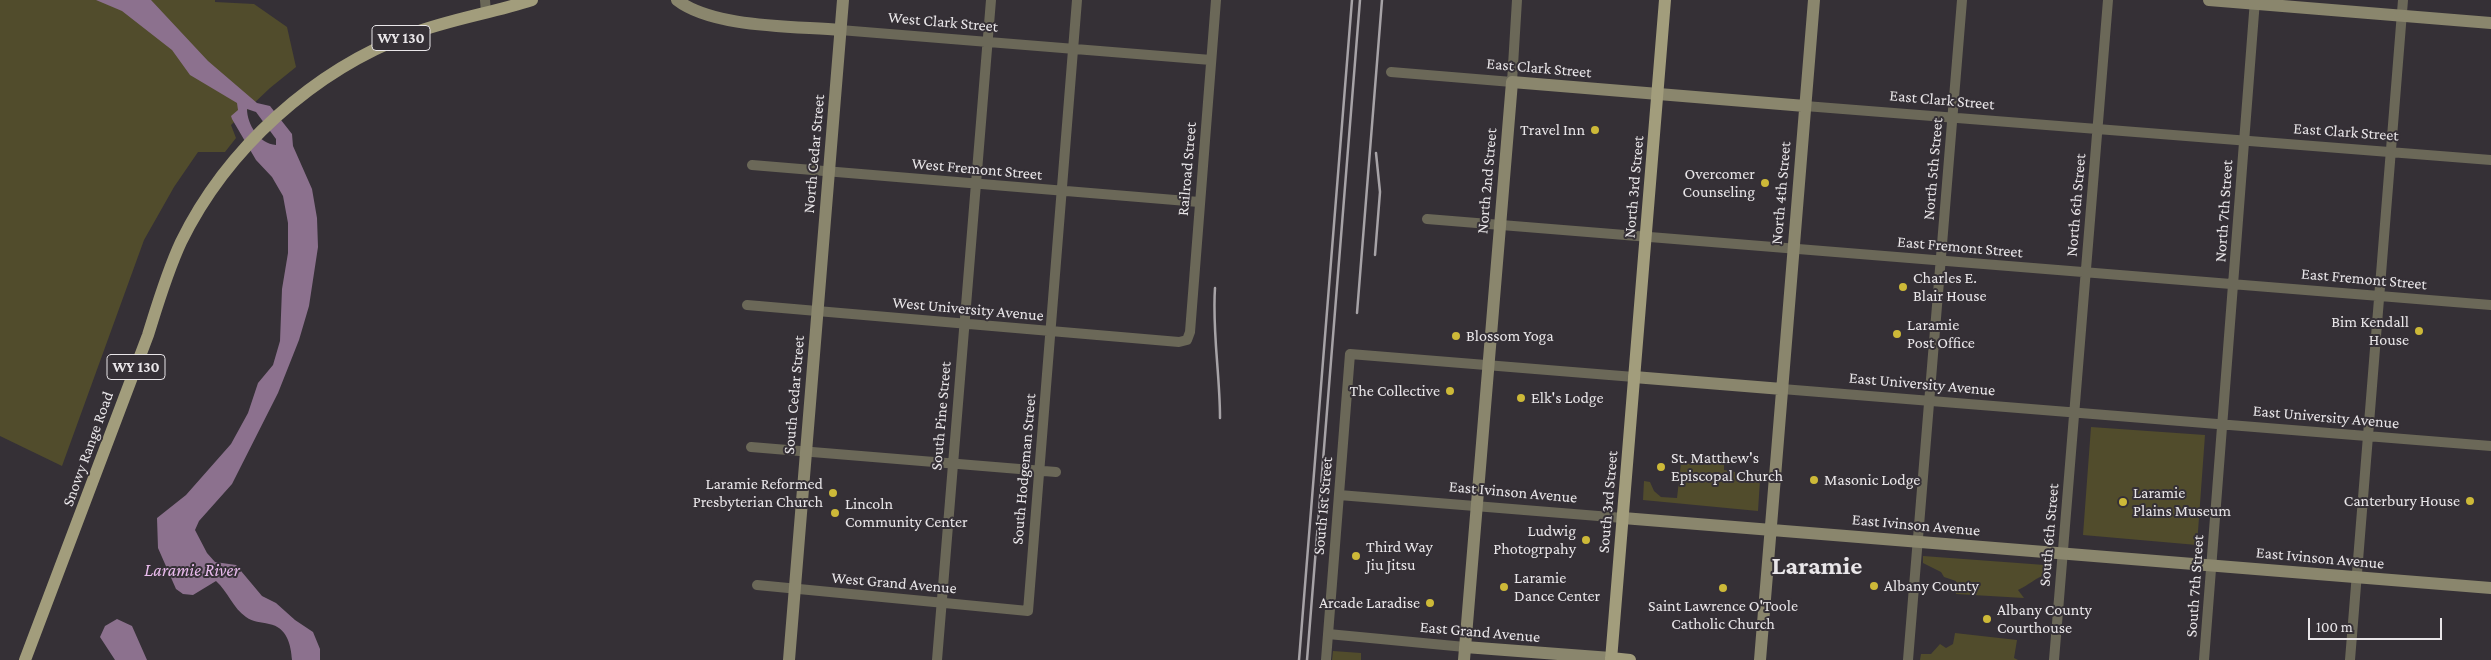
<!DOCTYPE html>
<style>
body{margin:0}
#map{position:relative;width:2491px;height:660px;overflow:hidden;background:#353036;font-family:"Crimson Pro",serif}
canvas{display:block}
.scale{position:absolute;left:2308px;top:618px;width:134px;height:22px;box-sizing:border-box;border:2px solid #e9e6e9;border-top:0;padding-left:6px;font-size:15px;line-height:18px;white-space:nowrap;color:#e9e6e9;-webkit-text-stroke:4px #353036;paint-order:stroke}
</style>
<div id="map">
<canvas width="2491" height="660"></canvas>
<div class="scale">100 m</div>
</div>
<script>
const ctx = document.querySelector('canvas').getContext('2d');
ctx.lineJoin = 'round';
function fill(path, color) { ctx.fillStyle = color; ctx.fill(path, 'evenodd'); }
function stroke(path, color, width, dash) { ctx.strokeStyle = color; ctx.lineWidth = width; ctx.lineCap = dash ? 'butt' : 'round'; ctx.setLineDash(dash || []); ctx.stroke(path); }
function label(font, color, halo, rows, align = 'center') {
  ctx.font = font + ' "Crimson Pro",serif'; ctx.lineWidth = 4; ctx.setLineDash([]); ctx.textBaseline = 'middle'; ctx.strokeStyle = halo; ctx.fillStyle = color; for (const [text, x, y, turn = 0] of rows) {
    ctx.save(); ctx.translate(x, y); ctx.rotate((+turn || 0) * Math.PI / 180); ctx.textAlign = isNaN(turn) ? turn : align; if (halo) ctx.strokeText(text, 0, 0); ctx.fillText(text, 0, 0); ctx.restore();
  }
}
fill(new Path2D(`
 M0,0H215V2L254,4L287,27L296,67L270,88L231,125L236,138L225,152H198L174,187L144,240L62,466L0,436Z
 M2091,427L2205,435L2197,545L2083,535Z
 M1692,458L1724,461V470L1735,472V477L1760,480L1758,511L1643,500L1644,481L1650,482L1654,491L1661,497L1677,498L1681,463L1691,464Z
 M1923,556L2045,565L2047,574C2035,578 2029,585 2018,590L2024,598L1956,594V581L1944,577L1941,572L1923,563Z
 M1955,633L2017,640L2014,658L2018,660H1920L1921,654H1931L1940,644L1946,648L1953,644Z
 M1333,651L1361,653V660H1332Z`), '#514c2c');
fill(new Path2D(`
 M96,0H151L208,61L257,103L270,106L292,134L293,146L312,189L317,218L318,247L309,306L299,340L278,393L232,484L199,521L195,530L207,553L215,562L236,565L262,596L276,603L295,620L313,632L320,649V660H292C291,645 287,627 269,624C261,622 253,622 246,617C233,608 228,592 216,581L193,595L183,594L176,589L158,548L157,518L186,495L231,444L248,413L258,383L273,365L280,341L282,289L288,253V223L283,196L272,177L256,160L232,119L231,116L238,110L237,103L190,75L172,50L122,11ZM247,109L256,112L276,139V145C259,144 247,124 247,109Z
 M117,619L132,626L147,660H115L100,637L105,626Z`), '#8c718e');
stroke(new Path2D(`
 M485,0L486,12
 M840,30L1211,60
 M1391,72L1512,82L1517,0
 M1805,106L2491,160
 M752,165L1199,202
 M1427,219L2491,305
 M747,305L1179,342L1187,340L1190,332L1216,0
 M1782,389L2491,446
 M751,447L1056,472
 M1339,495L1623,518
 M757,585L1028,611L1077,0
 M1328,634L1465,647
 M937,660L991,0
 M1326,660L1350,354L1634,377
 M1908,660L1962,0
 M2054,660L2108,0
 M2204,660L2255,0
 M2350,660L2403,0`), '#6b6858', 10);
stroke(new Path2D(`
 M677,0C713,28 794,26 840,30
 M2209,0L2491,23
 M1634,377L1782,389
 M1623,518L2491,588
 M1465,647L1611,658
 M789,660L843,0
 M1464,660L1512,82L1805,106
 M1760,660L1814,0`), '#8a866d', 12);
stroke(new Path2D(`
 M1611,658L1630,660
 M25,660L148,335C158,303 167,272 181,242C227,148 314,70 411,34C451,19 492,13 532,0
 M1611,660L1665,0`), '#a29d7c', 12);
stroke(new Path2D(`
 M1375,255L1380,192L1376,153
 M1215,288C1212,331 1220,374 1220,418
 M1357,313L1382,0
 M1299,660L1352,0
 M1307,660L1360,0`), '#a7a3a7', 2.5);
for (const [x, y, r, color] of [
 [1595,130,5,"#cdb938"],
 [1765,183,5,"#cdb938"],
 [1903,287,5,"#cdb938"],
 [2419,331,5,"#cdb938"],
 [1897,334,5,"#cdb938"],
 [1456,336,5,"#cdb938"],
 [1450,391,5,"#cdb938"],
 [1521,398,5,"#cdb938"],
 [1661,467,5,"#cdb938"],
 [1814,480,5,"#cdb938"],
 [833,493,5,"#cdb938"],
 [2470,501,5,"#cdb938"],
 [2123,502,5,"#cdb938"],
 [835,513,5,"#cdb938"],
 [1586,540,5,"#cdb938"],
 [1356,556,5,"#cdb938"],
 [1874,586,5,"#cdb938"],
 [1504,587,5,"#cdb938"],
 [1723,588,5,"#cdb938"],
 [1430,603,5,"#cdb938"],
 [1987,619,5,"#cdb938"]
]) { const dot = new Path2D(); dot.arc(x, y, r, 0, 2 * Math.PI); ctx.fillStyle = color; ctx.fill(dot); stroke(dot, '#353036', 2); }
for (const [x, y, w] of [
 [401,38,58],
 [136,367,58]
]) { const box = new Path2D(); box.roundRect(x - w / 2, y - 12.5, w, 25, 4); ctx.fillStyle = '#353036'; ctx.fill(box); stroke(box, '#e9e6e9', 1); }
label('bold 15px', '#e9e6e9', null, [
 ["WY 130",401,38],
 ["WY 130",136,367]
]);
label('16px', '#e9e6e9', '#353036', [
 ["West Clark Street",943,22,5],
 ["East Clark Street",1539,68,5],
 ["East Clark Street",1942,100,5],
 ["East Clark Street",2346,132,4],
 ["North Cedar Street",814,154,-85],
 ["West Fremont Street",977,169,5],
 ["Railroad Street",1187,169,-85],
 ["North 5th Street",1933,169,-85],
 ["North 2nd Street",1487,181,-85],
 ["North 3rd Street",1634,187,-85],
 ["North 4th Street",1781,193,-85],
 ["North 6th Street",2076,205,-85],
 ["North 7th Street",2224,211,-86],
 ["East Fremont Street",1960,247,5],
 ["East Fremont Street",2364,279,5],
 ["West University Avenue",968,309,5],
 ["East University Avenue",1922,384,5],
 ["South Cedar Street",794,395,-85],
 ["South Pine Street",941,416,-85],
 ["East University Avenue",2326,417,5],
 ["Snowy Range Road",88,449,-70],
 ["South Hodgeman Street",1024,469,-85],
 ["East Ivinson Avenue",1513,492,5],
 ["South 3rd Street",1608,502,-85],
 ["South 1st Street",1323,506,-85],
 ["East Ivinson Avenue",1916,525,5],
 ["South 6th Street",2049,535,-85],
 ["East Ivinson Avenue",2320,558,5],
 ["West Grand Avenue",894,583,5],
 ["South 7th Street",2195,586,-86],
 ["East Grand Avenue",1480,632,5]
]);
label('16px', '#e9e6e9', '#353036', [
 ["Travel Inn",1585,130,"right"],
 ["Overcomer",1755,174,"right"],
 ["Counseling",1755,192,"right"],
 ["Charles E.",1913,278],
 ["Blair House",1913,296],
 ["Bim Kendall",2409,322,"right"],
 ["House",2409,340,"right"],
 ["Laramie",1907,325],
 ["Post Office",1907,343],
 ["Blossom Yoga",1466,336],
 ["The Collective",1440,391,"right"],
 ["Elk's Lodge",1531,398],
 ["St. Matthew's",1671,458],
 ["Episcopal Church",1671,476],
 ["Masonic Lodge",1824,480],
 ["Laramie Reformed",823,484,"right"],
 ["Presbyterian Church",823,502,"right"],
 ["Laramie",2133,493],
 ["Plains Museum",2133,511],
 ["Canterbury House",2460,501,"right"],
 ["Lincoln",845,504],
 ["Community Center",845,522],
 ["Ludwig",1576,531,"right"],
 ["Photogrpahy",1576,549,"right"],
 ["Third Way",1366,547],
 ["Jiu Jitsu",1366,565],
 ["Laramie",1514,578],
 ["Dance Center",1514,596],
 ["Albany County",1884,586],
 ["Arcade Laradise",1420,603,"right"],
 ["Saint Lawrence O'Toole",1723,606,"center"],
 ["Catholic Church",1723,624,"center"],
 ["Albany County",1997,610],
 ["Courthouse",1997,628]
], 'left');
label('italic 18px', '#eabcee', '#353036', [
 ["Laramie River",192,570]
]);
label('bold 26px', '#e9e6e9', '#353036', [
 ["Laramie",1817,566]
]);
</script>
